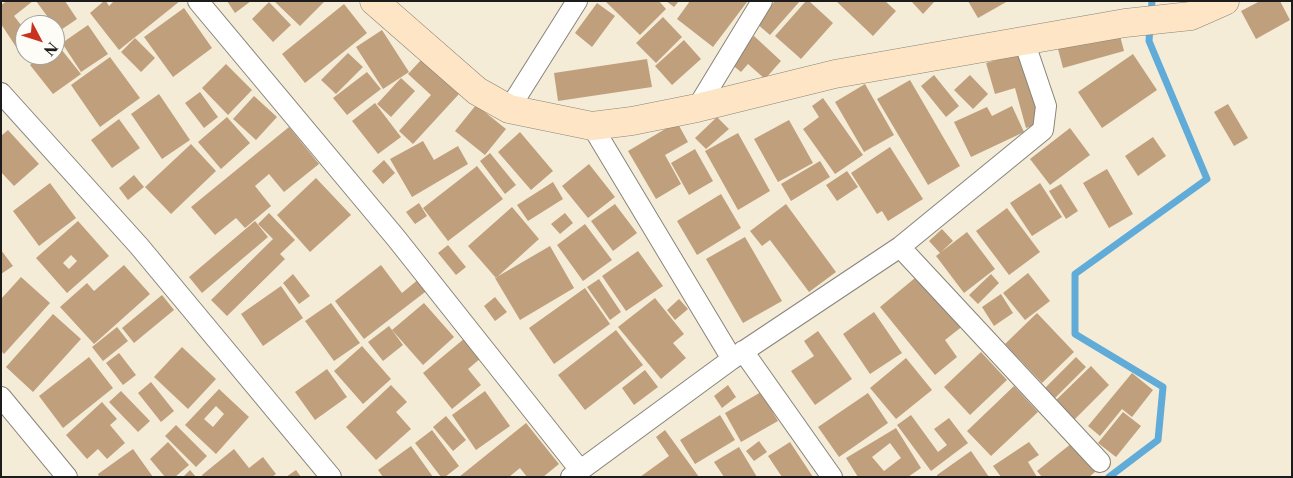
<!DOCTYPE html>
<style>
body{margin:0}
#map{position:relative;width:1293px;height:478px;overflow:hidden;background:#f4ecd7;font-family:"Libre Caslon Text",serif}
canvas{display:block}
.frame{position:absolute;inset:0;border:2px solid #1c1c1c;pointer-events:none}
.north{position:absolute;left:15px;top:15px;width:50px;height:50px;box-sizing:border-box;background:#fdfcf7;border:1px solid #a3a29f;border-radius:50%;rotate:130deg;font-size:14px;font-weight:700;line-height:20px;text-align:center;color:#1c1c1c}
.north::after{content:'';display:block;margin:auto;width:18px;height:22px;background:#c8321e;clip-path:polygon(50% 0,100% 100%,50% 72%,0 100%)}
</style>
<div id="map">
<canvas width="1293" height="478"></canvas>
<div class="frame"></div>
<div class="north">N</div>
</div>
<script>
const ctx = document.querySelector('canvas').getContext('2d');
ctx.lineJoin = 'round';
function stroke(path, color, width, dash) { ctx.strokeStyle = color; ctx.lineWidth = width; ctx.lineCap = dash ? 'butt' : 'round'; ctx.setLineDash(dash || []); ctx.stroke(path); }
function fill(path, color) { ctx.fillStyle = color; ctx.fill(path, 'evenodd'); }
stroke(new Path2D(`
 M1151,16L1152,1
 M1109,477L1158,440L1163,387L1075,334V274L1207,179L1149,41L1150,27`), '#61abd8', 7);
fill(new Path2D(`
 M7,1H33L14,16L25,30V54L22,56L1,24V5Z
 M36,1H65L77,19L55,34V25H44L50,20Z
 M104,1H106L109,6L114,1H180L119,50L90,13Z
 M227,1H251L235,13Z
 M274,1H325L300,26Z
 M605,1H659L666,9L640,35Z
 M666,1H679L674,7Z
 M690,1H746L747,2L713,47L677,19Z
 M775,1H800L770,35L756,23Z
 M806,1H809L833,23L801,59L775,36Z
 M836,1H885L896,11L873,36Z
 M911,1H935L923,14Z
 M968,1H1008L978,18Z
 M1260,1H1280L1290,20L1256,39L1241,11Z
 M269,2L291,25L273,42L252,19Z
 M597,3L615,16L592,47L575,33Z
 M344,4L367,33L305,83L282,54Z
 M184,8L212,48L173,77L144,37Z
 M663,17L682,37L656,63L636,43Z
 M88,25L108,54L81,72L62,43Z
 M382,30L409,72L383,89L356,47Z
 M1119,32L1124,51L1063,68L1058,49Z
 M754,36L781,61L765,79L748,64L741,72L730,63Z
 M135,38L155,58L141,72L121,52Z
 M684,40L701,59L672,85L655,66Z
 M57,44L81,74L53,94L30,65L43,55H55V46Z
 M348,53L363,67L336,94L321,80Z
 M1022,53L1041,123L1026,128L1015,88L995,94L986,63Z
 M1133,54L1157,90L1102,128L1078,92Z
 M110,57L140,98L100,127L71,85Z
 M647,59L652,87L558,101L554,73Z
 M421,60L459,94L413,144L399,131L431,95L408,74Z
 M226,64L252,90L228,115L202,88Z
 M367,72L381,89L347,115L333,98Z
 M934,75L959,106L946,117L921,86Z
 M970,75L988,94L973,109L954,90Z
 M401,78L415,91L391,117L377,104Z
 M910,80L960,166L928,185L877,99Z
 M865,84L894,135L864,152L835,102Z
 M200,92L218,117L204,128L185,103Z
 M159,94L190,140L162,159L131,114Z
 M254,96L277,117L256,140L233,119Z
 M823,98L863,155L835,174L803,129L819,117L812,106Z
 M375,103L401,137L378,154L352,121Z
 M1228,104L1248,138L1234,146L1214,112Z
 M476,105L506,129L485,155L455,131Z
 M1012,106L1024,132L971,157L954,122L987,107L992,116Z
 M227,117L250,143L221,169L198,142Z
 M717,117L729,129L706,149L695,138Z
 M119,119L140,148L112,168L91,140Z
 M789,120L813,163L778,182L754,139Z
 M677,122L688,142L665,155L681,184L656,199L628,151Z
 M289,127L319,164L284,192L269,174L255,186L271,206L245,228L236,218L215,235L191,207Z
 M1070,128L1090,155L1050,185L1030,159Z
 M8,130L39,164L14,186L1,172V136Z
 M520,132L553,171L531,190L498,152Z
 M738,133L770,191L738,210L705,151Z
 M1153,137L1166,156L1138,176L1125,156Z
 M423,141L434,160L458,146L468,164L412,197L390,159Z
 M191,144L216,171L171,214L145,187Z
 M890,147L923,199L888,221L882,211L877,214L851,173Z
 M695,149L713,181L689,195L671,163Z
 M490,153L516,185L505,194L480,161Z
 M384,160L395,173L383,184L372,171Z
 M820,161L830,177L791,201L781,184Z
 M589,164L615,197L588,218L562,186Z
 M477,166L503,199L448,241L423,208Z
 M1107,169L1133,214L1109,228L1083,183Z
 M847,171L858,187L837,201L826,185Z
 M134,175L144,187L128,200L119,188Z
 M316,178L351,215L310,252L277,215Z
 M553,182L563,199L528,221L517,205Z
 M50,183L76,218L39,246L13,211Z
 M1040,183L1062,217L1032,236L1010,203Z
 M1061,184L1078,211L1066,219L1049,191Z
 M721,194L741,228L697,255L677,221Z
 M419,203L427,216L415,224L406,212Z
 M615,204L637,233L613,251L591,221Z
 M786,204L836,272L809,292L770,240L762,246L750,231Z
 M512,207L539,239L496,278L468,246Z
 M1007,208L1040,252L1009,275L976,231Z
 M269,213L295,240L280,254L285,259L227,316L211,300L273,239L258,224Z
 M565,213L573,223L560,234L551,224Z
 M78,221L109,256L67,293L36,258ZM71,255L77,261L69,269L63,263Z
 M255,221L268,237L202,293L189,277Z
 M585,224L612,260L583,281L557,245Z
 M942,229L953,241L940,253L929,241Z
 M967,232L995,269L964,293L936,256Z
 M745,237L782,301L743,323L706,259Z
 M448,245L466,267L456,275L438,253Z
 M550,246L574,288L520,320L495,278Z
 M1,250L13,266L1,274Z
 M638,251L663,286L626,311L602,276Z
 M124,265L150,294L94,344L60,307L87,283L94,291Z
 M381,265L402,293L420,278L429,289L364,339L335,301Z
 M921,273L964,325L945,340L957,357L935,375L880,307Z
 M1028,273L1050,301L1025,320L1003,293Z
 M293,274L310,296L299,304L283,283Z
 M991,274L999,283L978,304L969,295Z
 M21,277L50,303L4,354L1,351V299Z
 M599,279L621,312L610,320L587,287Z
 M281,286L303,318L263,346L241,314Z
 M585,288L610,324L554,364L529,328Z
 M1001,294L1013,313L994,326L982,307Z
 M162,295L174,310L134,343L122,328Z
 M495,297L507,312L495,321L484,306Z
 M655,298L684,334L673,343L686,358L661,379L618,327Z
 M679,299L688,309L675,320L667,310Z
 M331,303L360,343L334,361L305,321Z
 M424,303L454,337L423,365L392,330Z
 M874,312L902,353L870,374L843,334Z
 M1037,313L1074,352L1042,383L1005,344Z
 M53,314L81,339L33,392L6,367Z
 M389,326L403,345L383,361L368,342Z
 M117,327L128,341L103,361L92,347Z
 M616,330L643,365L585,410L558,375Z
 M818,331L852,379L815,405L791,371L814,356L804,341Z
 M465,338L481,358L468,369L481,385L452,409L423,373Z
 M362,346L391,379L363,404L334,371Z
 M182,347L216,379L188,409L154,377Z
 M981,352L1007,380L970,415L944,387Z
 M119,353L136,375L123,385L106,363Z
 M89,357L113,388L63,428L39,396Z
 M1076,357L1086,367L1053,400L1043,390Z
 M906,358L932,390L896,419L870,388Z
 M1091,366L1109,385L1071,423L1052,404Z
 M327,369L347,397L315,420L295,392Z
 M645,370L658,387L634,405L622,388Z
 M1132,373L1153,390L1132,417L1122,409L1100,436L1088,426Z
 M151,382L174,411L161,422L138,393Z
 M391,385L407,402L396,412L411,429L376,460L346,427Z
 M728,385L736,397L722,408L714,396Z
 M1014,386L1038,412L991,456L967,431Z
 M219,389L249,417L216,454L185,425ZM216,406L224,414L213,427L204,419Z
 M121,391L150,421L138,432L109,402Z
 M485,391L510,426L476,450L452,415Z
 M761,392L778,421L741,442L725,413Z
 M868,393L888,423L839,457L818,427Z
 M102,402L117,419L110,425L125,443L107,459L98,449L87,459L66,435Z
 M1123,412L1141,426L1116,457L1098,443Z
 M720,415L735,440L695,464L680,440Z
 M911,415L938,452L947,445L934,429L949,418L968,443L931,471L897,425Z
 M446,416L466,440L453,451L433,427Z
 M526,423L559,464L543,477H527L520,468L509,477H459Z
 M176,425L207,456L196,467L165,436Z
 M896,428L921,468L908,477H858L846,458ZM890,443L901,458L884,471L872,457Z
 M432,430L459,466L445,477H441L415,443Z
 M665,430L699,477H640L669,456L656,437Z
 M759,441L767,452L754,461L746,451Z
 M168,442L189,465L175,477H165L150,459Z
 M790,442L813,477H782L768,456Z
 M1029,442L1039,455L1028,462L1037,477H1001L993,466Z
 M1072,443L1095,472L1089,477H1042L1037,471Z
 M411,446L433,477H383L378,470Z
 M739,447L757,477H724L714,462Z
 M133,449L153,477H99L98,474Z
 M234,449L249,468L263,457L276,474L272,477H203L202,475Z
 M971,451L989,477H937V475Z
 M190,470L196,477H183Z
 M296,470L301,477H286Z`), '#c09f7c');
const street = new Path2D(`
 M198,1L396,238L580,470
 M1,93L139,246L331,477
 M697,108L762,1
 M509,109L577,1
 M592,126L732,359
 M900,247L1100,462
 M743,351L832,477
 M1,397L67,477
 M571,477L732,359L900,247L1043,130L1046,106L1024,41`);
const secondary = new Path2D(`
 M374,1L477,91L509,109L592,126L632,121L697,108L835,74L1125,23L1191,16L1225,1`);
stroke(street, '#88847a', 22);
stroke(secondary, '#88847a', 29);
stroke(street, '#fff', 20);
stroke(secondary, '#fde5c5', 28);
</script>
